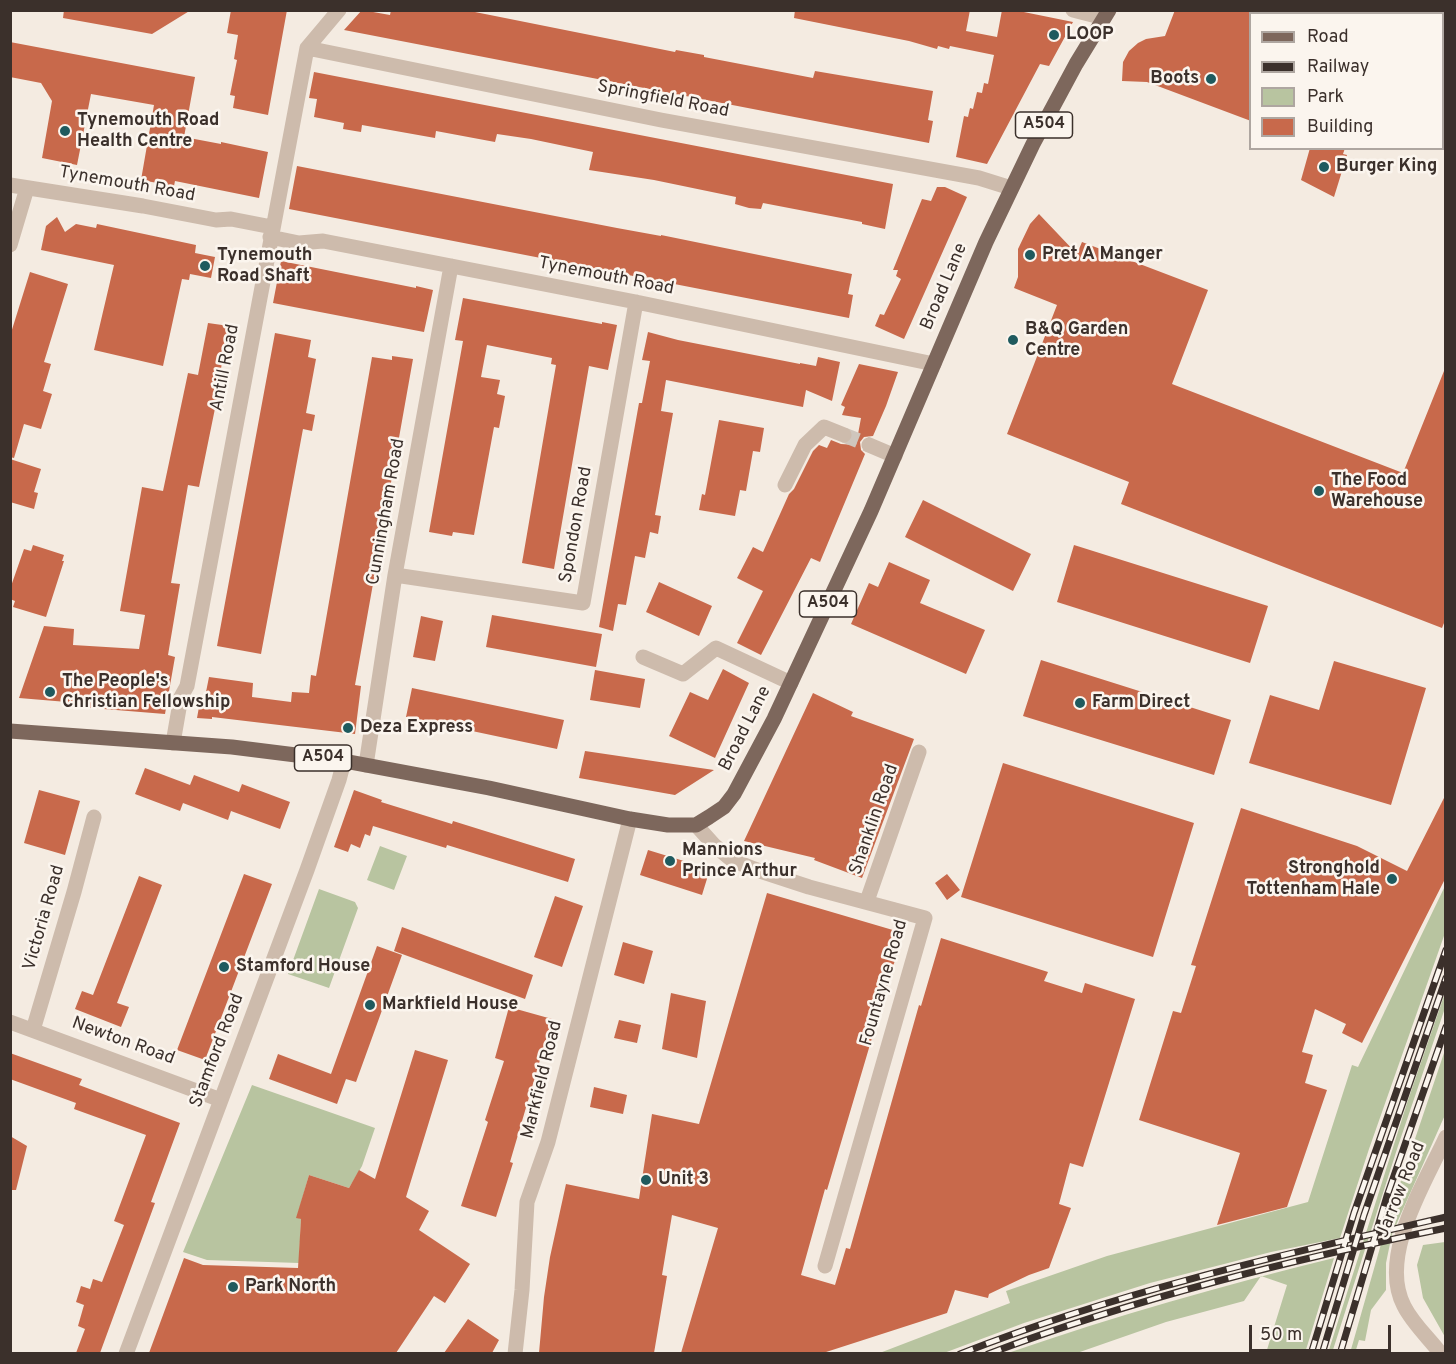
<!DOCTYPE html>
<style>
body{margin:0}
#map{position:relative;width:1456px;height:1364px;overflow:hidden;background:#f4ebe1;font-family:Overpass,sans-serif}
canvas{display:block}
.frame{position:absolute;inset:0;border:12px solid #3b302b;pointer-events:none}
.legend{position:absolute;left:1249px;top:12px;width:195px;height:138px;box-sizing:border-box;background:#fbf5ee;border:2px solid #aea6a0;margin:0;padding:8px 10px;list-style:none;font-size:18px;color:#3b302b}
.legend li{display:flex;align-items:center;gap:12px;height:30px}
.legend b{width:30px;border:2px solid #aea6a0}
.scale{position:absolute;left:1249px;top:1325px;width:142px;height:27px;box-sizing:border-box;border:3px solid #3b302b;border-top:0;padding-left:8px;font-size:18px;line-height:21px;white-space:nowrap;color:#3b302b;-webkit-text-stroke:4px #fbf5ee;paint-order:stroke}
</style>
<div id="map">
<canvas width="1456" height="1364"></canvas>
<div class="frame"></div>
<ul class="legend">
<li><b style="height:8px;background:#7d675c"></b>Road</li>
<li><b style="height:8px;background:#3b302b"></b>Railway</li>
<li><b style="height:16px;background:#b8c4a0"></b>Park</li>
<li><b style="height:16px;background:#c8694b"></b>Building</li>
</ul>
<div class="scale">50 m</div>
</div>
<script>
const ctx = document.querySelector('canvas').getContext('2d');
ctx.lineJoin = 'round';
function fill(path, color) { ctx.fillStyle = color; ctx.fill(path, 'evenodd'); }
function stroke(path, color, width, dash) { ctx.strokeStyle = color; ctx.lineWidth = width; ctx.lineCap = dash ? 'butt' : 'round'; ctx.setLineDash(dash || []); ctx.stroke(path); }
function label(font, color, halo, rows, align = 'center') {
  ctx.font = font + ' Overpass,sans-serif'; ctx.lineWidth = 5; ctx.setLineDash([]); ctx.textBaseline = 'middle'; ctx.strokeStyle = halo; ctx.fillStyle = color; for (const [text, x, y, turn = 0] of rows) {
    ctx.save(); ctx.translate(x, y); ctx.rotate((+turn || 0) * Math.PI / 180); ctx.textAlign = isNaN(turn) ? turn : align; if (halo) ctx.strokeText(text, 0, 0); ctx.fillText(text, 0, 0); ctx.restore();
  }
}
fill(new Path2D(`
 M380,846L407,856L394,890L367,880Z
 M1445,886V933L1369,1149L1340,1238L1271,1252L1150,1283L1024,1323L944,1353L877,1354L1010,1303L1006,1291L1107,1256L1308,1202L1352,1065L1358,1067Z
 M319,889L355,902L358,908L329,988L288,974Z
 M1445,993V1008L1398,1146L1332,1353H1328L1408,1100Z
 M1445,1050V1115L1392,1234L1386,1263V1290L1371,1310L1365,1341L1359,1340L1355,1353H1350L1389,1216Z
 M252,1085L375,1128L362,1166L349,1188L309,1175L297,1217L301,1219L299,1263L207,1260L183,1252Z
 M1445,1242H1446L1445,1337L1423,1298L1417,1265L1423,1245Z
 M1334,1258L1305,1353H1266L1287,1285L1261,1276L1244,1301L1166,1322L1077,1353H1008C1115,1316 1224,1285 1334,1258Z`), '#b8c4a0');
fill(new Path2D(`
 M64,10H191L152,34L63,18Z
 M231,10H287L268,115L233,108L235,96L230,95L237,60L234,59L238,35L227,33Z
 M362,10L390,15L391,10H465L675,52L676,50L704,55V57L813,78L815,71L933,91L928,120L933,121L929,143L344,30Z
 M795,10H970L966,31L997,37L1002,10H1014L1073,22L1049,66L1040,64L987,164L956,157L964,116L968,117L970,108L973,109L977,92L982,93L984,83L988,84L994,55L950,46L949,49L938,46L937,49L909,41L794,18Z
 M1175,10H1251V121L1147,82L1122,81L1123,62L1129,51L1138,43L1146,39L1165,36Z
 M10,42L195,77L184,137L221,144V142L268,152L259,198L175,181L174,186L141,180L154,105L91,94L77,165L42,158L52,101L41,83L10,77Z
 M314,72L893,184L885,229L862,224V222L763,203L761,209L749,208L735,204L736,197L654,180L589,170L593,152L531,139L497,134L495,142L436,131L435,138L362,125L361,132L343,129L344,123L314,117L317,99L309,98Z
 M1310,148H1345L1343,154L1347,155L1334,197L1301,180Z
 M297,166L617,228L661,236V235L852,274L848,294L853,295L849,318L289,209Z
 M937,187H945L967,197L904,339L875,326L880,314L884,315L901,279L896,276L898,270H893L922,199L931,201Z
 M1039,214L1077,254L1082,242L1208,290L1172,384L1403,473L1446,366V618L1442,628L1121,504L1129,482L1007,434L1057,305L1014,288L1018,277V249L1030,224Z
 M57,217L65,232L76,224L96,228L97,224L196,245L195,253L215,257L211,278L190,274L189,280L182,279L163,366L94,350L114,265L41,250L46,226Z
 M281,261L416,288V286L433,290L424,332L273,303Z
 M30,272L68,284L44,362L51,364L43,391L52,394L41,429L24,424L14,458L10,457V336Z
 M463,298L602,324V322L617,325L608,370L589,366L554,569L522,563L556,365L551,364L552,358L487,345L481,377L500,380L497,394L505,396L499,428L494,427L474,535L453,532L452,536L429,532L463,341L455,340Z
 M208,323L229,326L219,379H221L199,487L188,485L171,583L180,584L168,655L175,657L165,714L67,706V702L19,698L44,626L74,629L73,645L139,649L145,615L120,611L142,487L163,491L188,373L198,375Z
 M648,332L678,340L800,364V363L816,366L818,357L840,362L832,401L806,390L803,407L666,380L661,411L673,413L655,515L661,516L658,534L650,532L645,558L635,556L626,605L618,604L613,631L599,627L639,403H642L650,361L642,360Z
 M275,333L311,340L308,357L316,359L306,413L315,415L312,431L303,429L261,654L217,646Z
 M392,356L413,359L355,685L361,686L355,734L212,717V719L197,718L201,696L205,697L209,677L253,683L252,697L291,702L292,692L309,693L311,675L316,676L372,357L392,360Z
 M859,364L898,372L886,406L873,436L864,437L860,442L861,450L865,454L820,562L811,558L761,655L737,643L763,591L737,578L753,547L763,552L789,494L794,489L813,451L819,445L827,448L831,440L841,444L856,445L861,418L842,415L845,407L841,405Z
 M719,420L764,428L760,452L753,451L746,491L740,490L735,516L699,510L702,494L705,495Z
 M10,459L41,469L34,492L38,493L34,509L10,502Z
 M923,500L1031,554L1013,591L905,537Z
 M33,545L64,555L62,561H64L46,617L13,607L15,601L10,599V589L24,549L31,551Z
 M1074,545L1268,606L1250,663L1057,602Z
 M889,562L930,580L920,603L985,630L966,674L851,624L869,583L878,587Z
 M659,582L712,606L699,636L646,612Z
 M492,615L602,634L596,667L486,647Z
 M421,616L443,621L435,661L413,657Z
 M1041,660L1231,720L1214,775L1023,716Z
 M1334,661L1426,688L1391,805L1249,763L1270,695L1319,710Z
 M723,669L749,683L715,758L669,736L690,692L708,700Z
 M595,670L645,679L640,708L590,700Z
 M412,688L564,720L557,749L406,717Z
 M813,693L853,712L851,716L914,739L862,878L814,860L815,858L744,841Z
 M585,751L714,770L675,795L579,778Z
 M1003,763L1194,823L1153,957L961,897Z
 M145,768L190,785L194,775L239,792L242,784L290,802L280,829L231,811L228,820L183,803L180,811L135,794Z
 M39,790L80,801L65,855L24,843Z
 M354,790L382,800L381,802L452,824L453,821L575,859L568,882L447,845L446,848L373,826L370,836L365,834L360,848L351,844L348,852L334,847Z
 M1446,794V877L1362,1043L1342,1033L1346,1024L1315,1009L1302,1052L1313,1055L1305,1083L1327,1090L1287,1207L1217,1225L1240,1153L1139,1120L1173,1011L1181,1013L1196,966L1191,965L1241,808L1357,846L1407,871Z
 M648,850L710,869L702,895L640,875Z
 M244,874L272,884L205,1060L177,1050Z
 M947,874L960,890L947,900L935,883Z
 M139,876L162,885L117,1003L129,1007L121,1027L75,1009L82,991L93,995Z
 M767,893L903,933L827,1190L825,1189L801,1275L835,1285L846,1248L850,1249L919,1005L921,1006L941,938L1048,972L1044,981L1082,993L1085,983L1135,999L1083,1167L1070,1163L1059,1204L1071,1208L1049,1268L1029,1275L989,1294L988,1298L955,1290L947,1313L823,1353H681L718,1228L672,1215L662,1275L667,1276L654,1353H539L544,1297L550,1257L566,1184L639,1199L652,1114L699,1124Z
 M555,896L583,906L562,967L534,957Z
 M402,927L533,975L525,999L394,951Z
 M623,942L653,951L644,984L614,975Z
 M377,946L402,955L356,1082L346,1079L337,1104L269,1079L278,1054L331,1074Z
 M671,993L706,1001L697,1058L662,1049Z
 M509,1007L552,1019L510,1162L513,1163L496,1217L461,1206L488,1122L485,1120L504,1061L495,1058Z
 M619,1020L641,1025L637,1043L614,1038Z
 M415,1050L448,1060L406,1197L429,1211L419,1230L470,1264L445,1303L434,1296L396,1353H149L184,1258L203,1265L298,1268L301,1219L296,1218L309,1175L349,1188L359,1170L375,1179Z
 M10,1053L82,1079L79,1085L180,1123L151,1202L155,1203L100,1353H76L85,1329L78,1326L84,1305L76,1302L81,1286L90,1289L93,1279L102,1282L124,1225L114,1221L146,1135L74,1109L76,1103L10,1079Z
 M594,1087L627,1095L623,1114L590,1107Z
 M10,1136L27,1146L16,1190H10Z
 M468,1319L499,1340L492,1353H444Z`), '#c8694b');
stroke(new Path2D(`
 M844,435L869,445`), '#cfc6bd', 15, [15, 8]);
stroke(new Path2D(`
 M1073,10L1104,18
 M307,48L661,120L979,178L1011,188
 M10,185L143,206L216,220L231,219L272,227
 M270,237L299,243L323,241L636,302L934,364
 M10,245L27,188
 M869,445L895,456
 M785,485L805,445L824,427L844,435
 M395,575L583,603L636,302
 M643,657L683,674L716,648L791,683
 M173,743L181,697L187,686L307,48L339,10
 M366,765L395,575L451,266
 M696,825L714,845L732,860L754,869L809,887L925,918L825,1266
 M867,901L919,752
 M10,1022L221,1100
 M33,1030L74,892L94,817
 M126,1354L307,870L339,780L344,761
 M515,1354L522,1290L527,1202L548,1142L630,819
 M1441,1354C1429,1338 1413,1324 1404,1306C1378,1256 1425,1183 1446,1137`), '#cdbbac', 15);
stroke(new Path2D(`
 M1427,10L1429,14
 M1442,28L1446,29
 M10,731L232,747L344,761L489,788L630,819L668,825H696L709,817L724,807L734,794L774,719L871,511L986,242L1033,144L1076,64L1109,10`), '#7d675c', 15);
const rail = new Path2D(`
 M960,1354C1117,1292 1281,1255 1446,1217
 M988,1354C1136,1298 1291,1260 1446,1228
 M1311,1354L1354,1213L1446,950
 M1322,1354L1364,1215L1446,978
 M1340,1354L1387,1196L1446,1027`);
stroke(rail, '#3b302b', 7);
stroke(rail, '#fbf5ee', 4.5, [14]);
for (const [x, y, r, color] of [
 [1054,35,6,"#1f5a5e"],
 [1211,79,6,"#1f5a5e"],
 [65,131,6,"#1f5a5e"],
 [1324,167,6,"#1f5a5e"],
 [1030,255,6,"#1f5a5e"],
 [205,266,6,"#1f5a5e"],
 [1013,340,6,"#1f5a5e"],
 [1319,491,6,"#1f5a5e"],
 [50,692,6,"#1f5a5e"],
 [1080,703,6,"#1f5a5e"],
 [348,728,6,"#1f5a5e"],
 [670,861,6,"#1f5a5e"],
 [1392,879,6,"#1f5a5e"],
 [224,967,6,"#1f5a5e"],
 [370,1005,6,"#1f5a5e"],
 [646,1180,6,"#1f5a5e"],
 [233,1287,6,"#1f5a5e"]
]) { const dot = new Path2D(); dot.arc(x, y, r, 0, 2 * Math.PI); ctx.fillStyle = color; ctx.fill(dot); stroke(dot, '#fbf5ee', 2); }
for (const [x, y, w] of [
 [1044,125,57],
 [828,604,57],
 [323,758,57]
]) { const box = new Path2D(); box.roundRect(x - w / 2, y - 13, w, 26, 4.5); ctx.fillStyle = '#fbf5ee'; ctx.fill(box); stroke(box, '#3b302b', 1.5); }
label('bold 16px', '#3b302b', null, [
 ["A504",1044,125],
 ["A504",828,604],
 ["A504",323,758]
]);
label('bold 18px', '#3b302b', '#fbf5ee', [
 ["LOOP",1066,35],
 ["Boots",1199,79,"right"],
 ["Tynemouth Road",77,121],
 ["Health Centre",77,142],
 ["Burger King",1336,167],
 ["Pret A Manger",1042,255],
 ["Tynemouth",217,256],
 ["Road Shaft",217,277],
 ["B&Q Garden",1025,330],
 ["Centre",1025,351],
 ["The Food",1331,481],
 ["Warehouse",1331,502],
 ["The People's",62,682],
 ["Christian Fellowship",62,703],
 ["Farm Direct",1092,703],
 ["Deza Express",360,728],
 ["Mannions",682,851],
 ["Prince Arthur",682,872],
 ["Stronghold",1380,869,"right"],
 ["Tottenham Hale",1380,890,"right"],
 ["Stamford House",236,967],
 ["Markfield House",382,1005],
 ["Unit 3",658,1180],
 ["Park North",245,1287]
], 'left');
label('18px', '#3b302b', '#fbf5ee', [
 ["Springfield Road",663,100,11],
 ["Tynemouth Road",127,185,10],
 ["Tynemouth Road",606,277,11],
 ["Broad Lane",945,287,-67],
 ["Antill Road",226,368,-79],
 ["Cunningham Road",387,512,-80],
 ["Spondon Road",577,525,-80],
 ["Broad Lane",746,729,-63],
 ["Shanklin Road",875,820,-71],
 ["Victoria Road",45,918,-74],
 ["Fountayne Road",885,983,-74],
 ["Newton Road",123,1042,20],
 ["Stamford Road",218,1051,-69],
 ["Markfield Road",543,1080,-76],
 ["Jarrow Road",1402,1190,-68]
]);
</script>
